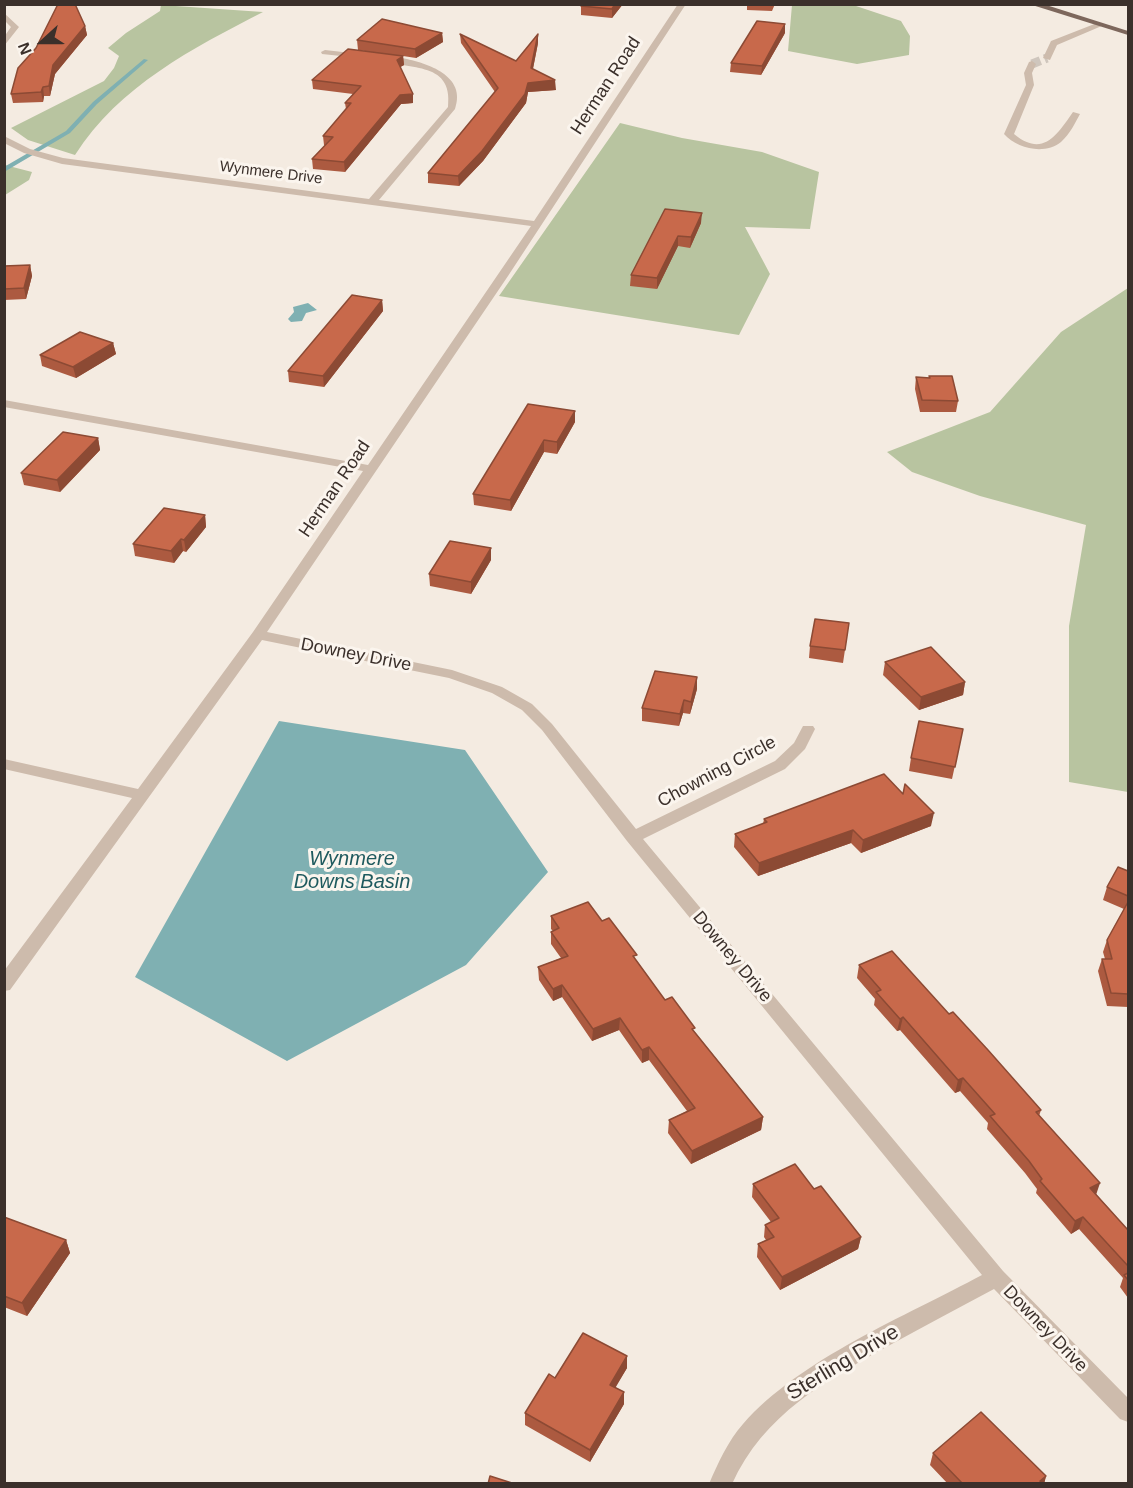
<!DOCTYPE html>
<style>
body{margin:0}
#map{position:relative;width:1133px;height:1488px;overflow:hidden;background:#f4ebe1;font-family:Arial,sans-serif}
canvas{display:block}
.frame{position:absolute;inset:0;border:6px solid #3b302b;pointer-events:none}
.north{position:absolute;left:12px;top:12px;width:60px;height:60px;-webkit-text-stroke:4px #fbf5ee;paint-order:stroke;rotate:249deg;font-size:16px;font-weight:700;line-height:24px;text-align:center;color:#3b302b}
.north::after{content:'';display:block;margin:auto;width:21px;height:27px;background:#3b302b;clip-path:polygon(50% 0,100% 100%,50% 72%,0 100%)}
</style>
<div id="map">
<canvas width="1133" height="1488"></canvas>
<div class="frame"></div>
<div class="north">N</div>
</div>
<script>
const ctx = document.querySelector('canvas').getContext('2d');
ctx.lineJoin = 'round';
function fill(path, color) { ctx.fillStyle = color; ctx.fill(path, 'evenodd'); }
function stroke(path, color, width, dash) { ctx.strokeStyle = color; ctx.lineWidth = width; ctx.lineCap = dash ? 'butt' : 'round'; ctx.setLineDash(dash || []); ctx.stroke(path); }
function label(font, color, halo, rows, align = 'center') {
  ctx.font = font + ' Arial,sans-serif'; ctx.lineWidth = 6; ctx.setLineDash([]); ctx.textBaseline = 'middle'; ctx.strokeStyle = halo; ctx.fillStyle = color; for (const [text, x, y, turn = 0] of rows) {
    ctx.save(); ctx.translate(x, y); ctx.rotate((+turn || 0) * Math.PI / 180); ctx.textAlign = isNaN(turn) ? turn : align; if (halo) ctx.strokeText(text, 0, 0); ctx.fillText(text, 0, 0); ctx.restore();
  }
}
fill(new Path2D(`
 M161,5L263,12C193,48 119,86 75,155L28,140L11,128L104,81L114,68L119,56L108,48L126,33L160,11Z
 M792,5H853L901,21L910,36L909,55L857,64L788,51Z
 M620,123L682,138L762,152L819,172L810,229L745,227L770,274L739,335L499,296Z
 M5,165L32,172L29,180L5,195Z
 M1128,288V792L1069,782V626L1086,525L980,496L912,472L887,452L990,412L1061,332Z`), '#b8c4a0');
fill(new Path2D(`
 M308,303L317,310L306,313L302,321L291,322L288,319L294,312L293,307Z
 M279,721L465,750L548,872L466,965L287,1061L135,977Z`), '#7fb0b2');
fill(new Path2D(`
 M144,59L148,60L97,104L70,133L4,172V167L66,131L93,102Z`), '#7fb0b2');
stroke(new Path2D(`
 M1032,64L1047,58`), '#cfc6bd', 9, [9, 4.5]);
fill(new Path2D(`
 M678,4H686L508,276L267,632L452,670L502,687L532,704L552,724L636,829L775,761L794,743L803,726H813L815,729L805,749L785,769L643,839L1003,1271L1128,1398V1422L1120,1419L994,1289C959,1308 924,1326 890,1345C826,1380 763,1415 732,1484H709C718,1463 728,1441 743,1424C800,1359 906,1316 982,1275L627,841L542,730L522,710L492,693L449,678L262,640L10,990L4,991V971L132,798L4,769V759L138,789L253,632L363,471L4,407V400L368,465L531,226L62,164L24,153L4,143V136L30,149L63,158L369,199L448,107C454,58 403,72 380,58C386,54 395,57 402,58C428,63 467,76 455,109L379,200L534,221Z
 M4,13L19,27L4,46V37L11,27L4,20Z
 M1097,23L1104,25L1057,45L1050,60L1043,58L1051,41Z
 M325,50L360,54L364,56L360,58L322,54L321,52Z
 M1032,61L1036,64L1032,73L1034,85L1014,134C1043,158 1057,135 1073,112L1080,114C1075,123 1070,134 1061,142C1045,155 1017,149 1004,134L1026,85L1024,73L1029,62Z`), '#cdbbac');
fill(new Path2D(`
 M1029,4H1043L1128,31V35Z`), '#7d675c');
fill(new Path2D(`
 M623,4L612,18L581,15V6Z
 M747,4H775L772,11L747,10Z
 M85,26L87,35L55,74L50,96H44L43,102L13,103L11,94Z
 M442,33L443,42L416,58L403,56L404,65L400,67L413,103L401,104L345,172L313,169L312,159L325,146L324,145L323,136L346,109L345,103L353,94L313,89L312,80L392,55L358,50L357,40Z
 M785,33L761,75L730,72L731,63Z
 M460,34L516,61L538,43L533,69L556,90L528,92L526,103L483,161L459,186L428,183V173L495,92L461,43Z
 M665,209L701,223L690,248L678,246L657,289L630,286L631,275Z
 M30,265L32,276L26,299L4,300V266Z
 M382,300L383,311L324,387L289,382L288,371Z
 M113,343L116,354L76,378L42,366L40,355Z
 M916,377L929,378L958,401L956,412H920L915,389Z
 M575,411V422L557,454L544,452L511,511L474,505L473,494Z
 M98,438L100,450L60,492L24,485L21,473Z
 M205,515L206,527L186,552L183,551L174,563L135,556L133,544Z
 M491,560L471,594L430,586L429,574Z
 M849,623L843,663L809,658L810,646Z
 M885,662L965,682L963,695L919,710L883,675Z
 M697,689L690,714L683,713L679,726L642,721V708Z
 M963,729L952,779L909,771L911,758Z
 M764,819L931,826L861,853L851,843L758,876L734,847L735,834L763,824Z
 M1128,871V1007L1107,1006L1098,971L1102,959H1105L1103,952L1107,940L1124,909L1103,900L1107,887Z
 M551,916L602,921L637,961L665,1000L694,1031L763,1117L761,1130L691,1164L668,1133L669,1120L687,1111L649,1060L642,1063L619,1030L592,1041L562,997L553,1001L539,980L538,967L561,958L551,944V932L553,931L551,929Z
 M859,965L949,1014L1041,1110L1039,1116L1096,1194L1128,1230V1298L1120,1287L1123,1278L1079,1229L1071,1234L1036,1193L1037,1189L1025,1173L987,1129L988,1123L960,1091L955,1093L900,1030L897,1031L874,1005L875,999L857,978Z
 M753,1184L814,1189L861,1237L858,1249L780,1290L757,1257L758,1244L766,1240L764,1237L765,1225L771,1222L752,1197Z
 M4,1217L66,1240L70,1253L27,1316L4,1307Z
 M627,1356V1368L615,1387L624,1392V1404L590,1462L525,1425V1413L555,1378Z
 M933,1453L1046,1476L1044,1484H948L930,1465Z`), '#ac5a40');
fill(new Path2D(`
 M615,4H623L612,18V9Z
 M785,24V33L761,75L762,66Z
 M85,26L87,35L55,74L50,96L49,86L53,65Z
 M442,33L443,42L416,58L415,49Z
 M538,34V43L531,78V68Z
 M403,56L404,65L397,69V60Z
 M555,80L556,90L528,92L526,103L483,161L459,186L458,176L528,83Z
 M43,87L44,96L43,102L41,92Z
 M413,94V103L401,104L345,172L344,162L400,95Z
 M702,213L701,223L690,248L691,237Z
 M678,236V246L657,289V278Z
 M30,265L32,276L26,299L24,288Z
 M382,300L383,311L324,387L323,376Z
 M113,343L116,354L76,378L73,367Z
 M575,411V422L557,454V442Z
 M98,438L100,450L60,492L57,480Z
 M544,440V452L511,511L510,500Z
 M205,515L206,527L186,552L184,540Z
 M181,539L183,551L174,563L171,551Z
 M491,548V560L471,594V582Z
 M697,677V689L690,714L691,702Z
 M965,682L963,695L919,710L921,697Z
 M684,700L683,713L679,726L680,714Z
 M934,813L931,826L861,853L863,840Z
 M853,830L851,843L758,876L759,863Z
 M562,985V997L553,1001V989Z
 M903,1017L900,1030L897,1031L900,1019Z
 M620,1018L619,1030L592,1041L593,1029Z
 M649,1047V1060L642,1063V1050Z
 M963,1078L960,1091L955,1093L958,1080Z
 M763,1117L761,1130L691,1164L692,1151Z
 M1100,1183L1096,1195L1090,1188Z
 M1083,1217L1079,1229L1071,1234L1075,1221Z
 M861,1237L858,1249L780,1290L782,1277Z
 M66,1240L70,1253L27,1316L22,1303Z
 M627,1356V1368L610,1397V1385Z
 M624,1392V1404L590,1462V1450Z
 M1046,1476L1044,1484H1039L1040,1481Z`), '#8c4a34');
const building = new Path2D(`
 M58,4H75L85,26L53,65L49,86L43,87L41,92L11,94L18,68L36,48Z
 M582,4H615L612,9L581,6Z
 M382,19L442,33L415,49L357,40Z
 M757,21L785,24L762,66L731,63Z
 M460,34L516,61L538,34L531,68L555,80L528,83L525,94L482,151L458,176L428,173L498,88Z
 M348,49L403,56L397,60L413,94L400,95L344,162L312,159L333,137L323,136L351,103H345L361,86L312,80Z
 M665,209L702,213L691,237L678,236L657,278L631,275Z
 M30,265L24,288L4,289V266Z
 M352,295L382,300L323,376L288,371Z
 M80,332L113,343L73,367L40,355Z
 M929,376H952L958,401L922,400L916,377L930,378Z
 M528,404L575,411L557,442L544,440L510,500L473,494Z
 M63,432L98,438L57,480L21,473Z
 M164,508L205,515L184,540L181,539L171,551L133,544Z
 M450,541L491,548L471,582L429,574Z
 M815,619L849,623L845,650L810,646Z
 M931,647L965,682L921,697L885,662Z
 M655,671L697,677L691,702L684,700L680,714L642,708Z
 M919,721L963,729L955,767L911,758Z
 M884,774L903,794L905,784L934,813L863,840L853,830L759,863L735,834L767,822L764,819Z
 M1118,867L1128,871V896L1107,887Z
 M588,902L602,921L609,918L637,955L633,956L665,1000L672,997L695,1028L692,1029L763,1117L692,1151L669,1120L695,1108L649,1047L642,1050L620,1018L593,1029L562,985L553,989L538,967L568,956L551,932L559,928L551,916Z
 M1128,902V994L1111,993L1102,959H1112L1107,940Z
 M892,951L949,1014L953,1012L988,1050L1041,1110L1036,1112L1100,1183L1090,1188L1128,1230V1266L1083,1217L1075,1221L1040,1181L1042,1179L1029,1161L990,1116L995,1114L963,1078L958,1080L903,1017L900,1019L876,992L881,990L859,965Z
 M795,1164L814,1189L821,1186L861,1237L782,1277L758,1244L774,1237L765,1225L779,1218L753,1184Z
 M4,1217L66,1240L22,1303L4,1296Z
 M1128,1273V1280L1124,1275Z
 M583,1333L627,1356L610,1385L624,1392L590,1450L525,1413L549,1374L555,1378Z
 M981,1412L1046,1476L1040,1481L1042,1484H963L933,1453Z
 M490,1476L515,1484H488Z`);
fill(building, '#c8694b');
stroke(building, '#8c4a34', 1.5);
label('15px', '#3b302b', '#fbf5ee', [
 ["Wynmere Drive",271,173,7]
]);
label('18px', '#3b302b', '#fbf5ee', [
 ["Herman Road",606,86,-57],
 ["Herman Road",335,489,-56],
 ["Downey Drive",356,655,11],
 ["Chowning Circle",717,772,-28],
 ["Downey Drive",732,957,50],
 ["Downey Drive",1045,1329,46]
]);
label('italic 20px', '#1f5a5e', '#fbf5ee', [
 ["Wynmere",352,859],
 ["Downs Basin",352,882]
]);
label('21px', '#3b302b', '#fbf5ee', [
 ["Sterling Drive",843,1363,-31]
]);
</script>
